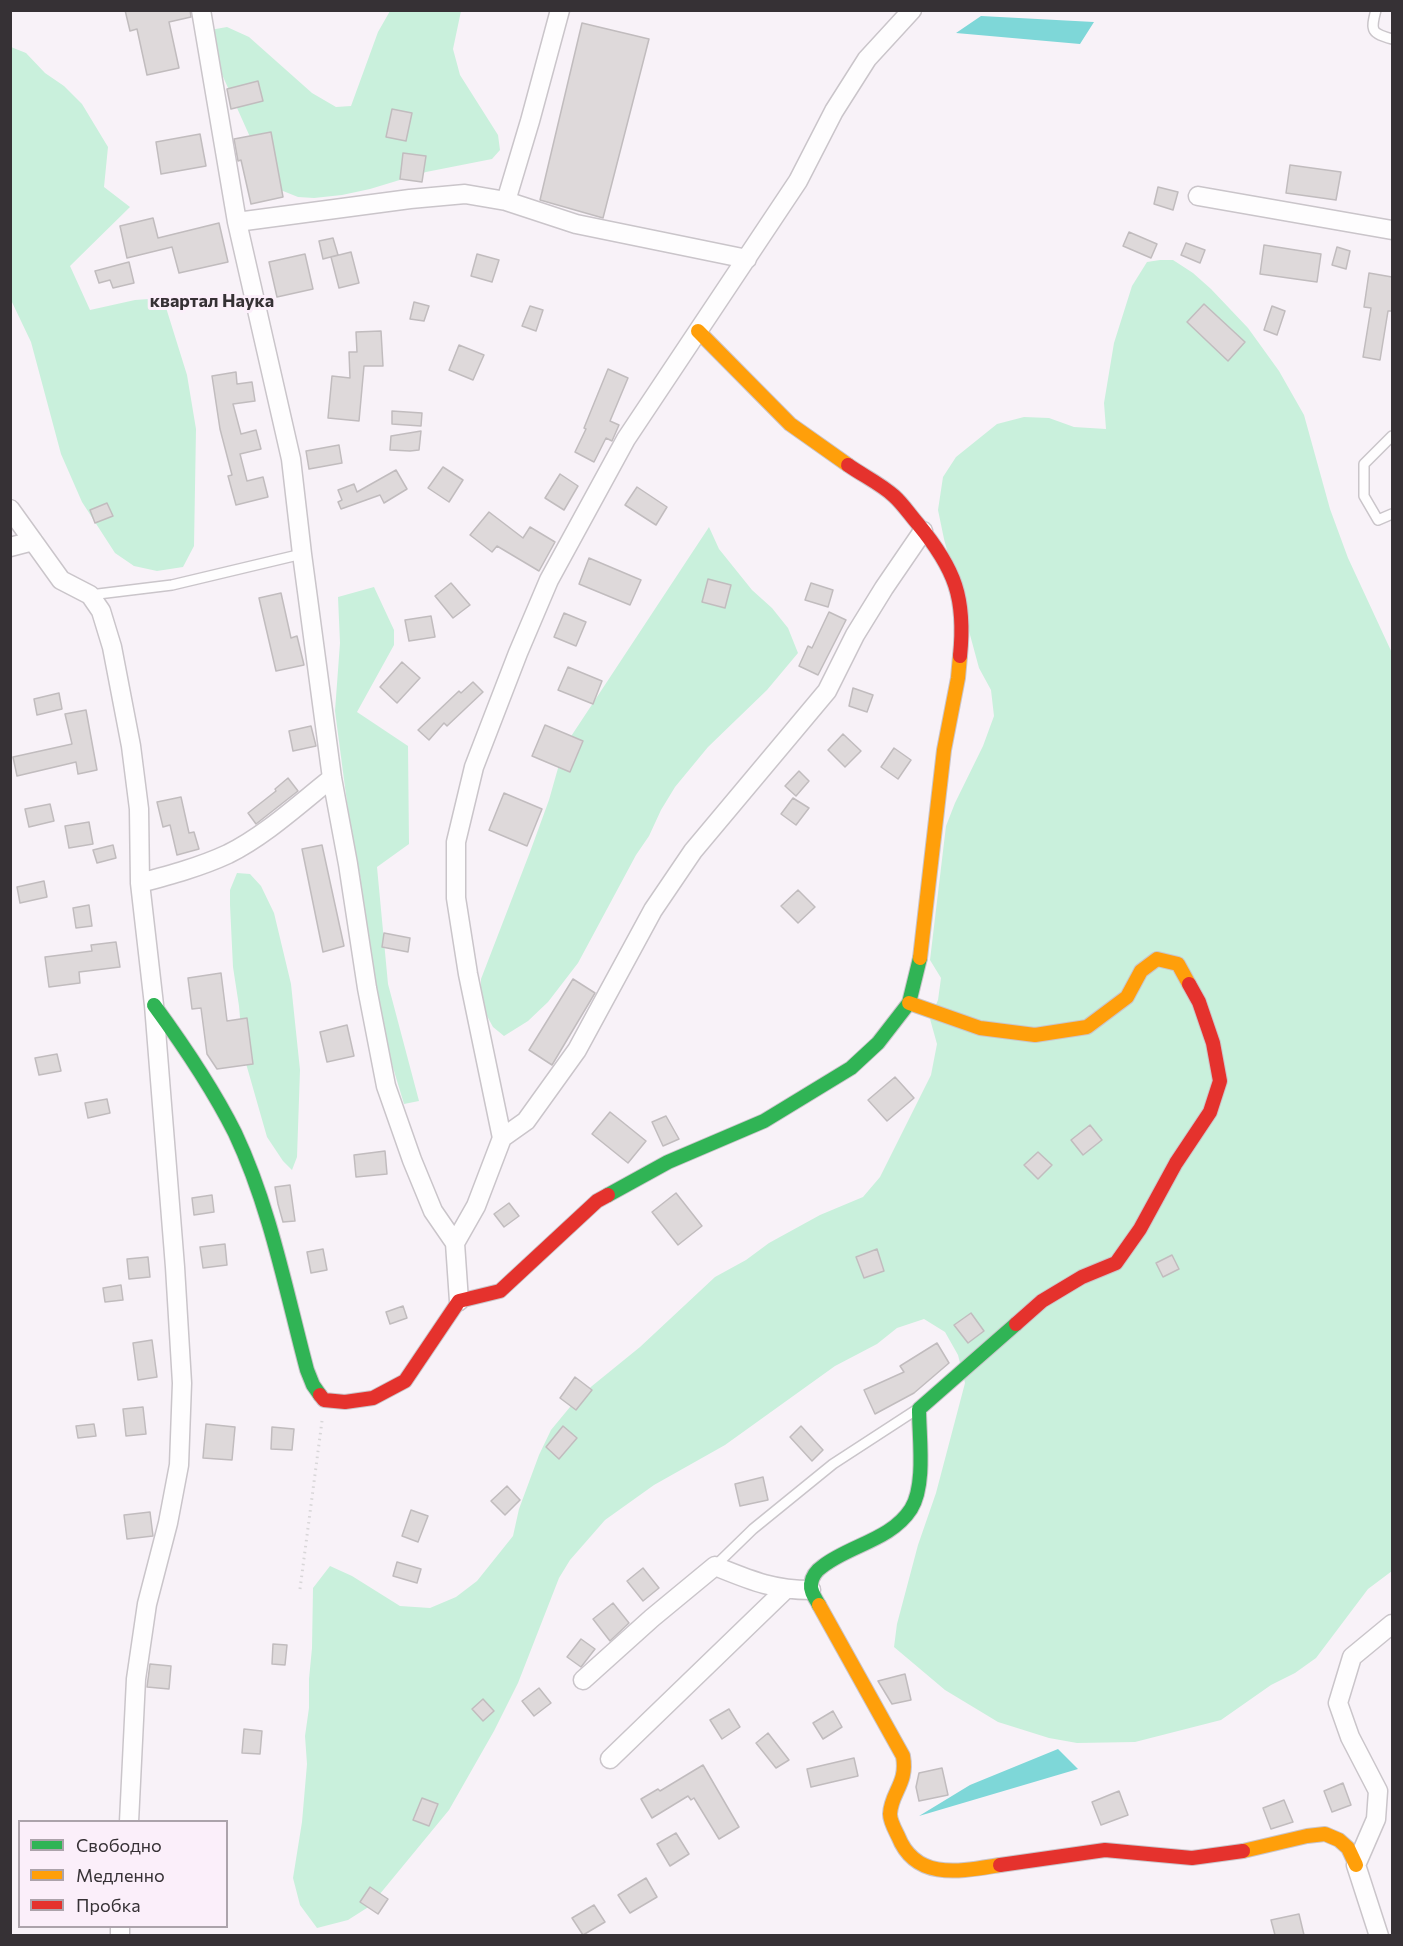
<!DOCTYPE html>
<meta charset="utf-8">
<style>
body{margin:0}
#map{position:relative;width:1403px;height:1946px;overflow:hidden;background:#f8f2f8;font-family:Commissioner,sans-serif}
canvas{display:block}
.frame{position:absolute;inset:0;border:12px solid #363135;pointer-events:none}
.legend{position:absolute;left:18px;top:1820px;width:210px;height:108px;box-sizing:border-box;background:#fbeffa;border:2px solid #aca3ab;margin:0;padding:8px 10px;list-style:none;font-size:18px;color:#363135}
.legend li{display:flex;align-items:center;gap:12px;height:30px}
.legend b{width:30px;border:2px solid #aca3ab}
</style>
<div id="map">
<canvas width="1403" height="1946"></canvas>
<div class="frame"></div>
<ul class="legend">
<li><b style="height:8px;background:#30b455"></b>Свободно</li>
<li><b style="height:8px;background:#ff9f0a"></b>Медленно</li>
<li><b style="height:8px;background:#e5322d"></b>Пробка</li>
</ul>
</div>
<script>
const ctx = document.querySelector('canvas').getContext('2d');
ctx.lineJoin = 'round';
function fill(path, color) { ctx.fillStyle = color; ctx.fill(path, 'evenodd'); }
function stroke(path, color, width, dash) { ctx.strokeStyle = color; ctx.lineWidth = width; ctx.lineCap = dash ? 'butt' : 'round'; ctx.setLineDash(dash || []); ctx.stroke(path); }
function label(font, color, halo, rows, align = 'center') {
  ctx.font = font + ' Commissioner,sans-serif'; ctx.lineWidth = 6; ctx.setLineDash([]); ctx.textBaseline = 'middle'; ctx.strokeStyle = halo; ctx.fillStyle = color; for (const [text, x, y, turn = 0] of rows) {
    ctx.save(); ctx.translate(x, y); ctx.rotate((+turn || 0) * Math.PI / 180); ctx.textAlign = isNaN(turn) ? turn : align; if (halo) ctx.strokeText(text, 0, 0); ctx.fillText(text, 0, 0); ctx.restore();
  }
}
fill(new Path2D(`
 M390,11H461L453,49L460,75L498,135L500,150L492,159L426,172L370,189L342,195L314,198L298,197L278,189L259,157L220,70L210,30L227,27L249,37L312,93L336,107L351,106L378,32Z
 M11,47L26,53L45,73L64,86L82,104L108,147L104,187L130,207L70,266L90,310L135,300L163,298L187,375L196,429L194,546L183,567L157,571L134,566L115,553L82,502L61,454L31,342L11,300Z
 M1160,260H1173L1193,273L1211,289L1248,328L1279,371L1304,415L1330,509L1348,558L1392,653V1571L1368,1589L1316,1658L1295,1673L1271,1685L1221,1720L1135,1742L1077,1743L1049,1738L998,1722L945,1690L894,1647L897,1624L918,1545L936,1493L965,1383L958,1355L945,1332L924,1319L897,1328L877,1344L835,1366L725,1445L654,1485L605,1520L570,1560L559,1578L518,1683L494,1731L449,1810L370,1906L348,1920L317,1928L300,1905L293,1878L302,1822L307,1764L305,1736L309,1708V1679L312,1648L313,1588L330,1566L352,1576L400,1606L430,1608L456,1597L477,1581L513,1536L519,1509L539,1455L551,1430L570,1407L592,1386L640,1347L715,1277L746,1260L769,1243L820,1215L863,1197L880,1177L931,1075L937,1044L930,1019L938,1000L941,978L930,960L946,826L955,803L983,746L994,716L991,690L979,668L944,539L938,510L943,477L956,457L997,424L1024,417L1049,418L1074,427L1106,429L1104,403L1114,343L1132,286L1147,262Z
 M709,527L719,549L752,590L772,608L788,628L798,653L767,690L708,747L675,787L661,810L649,836L636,855L578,963L548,1002L528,1021L504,1036L493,1027L481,1005V979L530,852L549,800L564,747Z
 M374,587L394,630V645L357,712L408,746L409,844L377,867L388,984L419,1101L404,1104L385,1041L379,1015L360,876L348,810L335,711L340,643L338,597Z
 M237,873L250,874L261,886L274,913L291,984L300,1070L297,1157L292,1170L283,1161L267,1137L243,1053L239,1006L233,967L230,905V890Z`), '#c9f0dc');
fill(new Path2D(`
 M981,16L1094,22L1080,44L956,33Z
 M1058,1749L1078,1769L919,1816L970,1785Z`), '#7ed7d8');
const building = new Path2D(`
 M125,10H190L191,17L169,22L179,68L147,75L137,29L130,31Z
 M582,23L649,39L603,218L540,200Z
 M258,81L263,101L231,109L227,89Z
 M392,109L412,113L406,141L386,137Z
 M271,132L283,197L251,204L241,160L238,161L234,139Z
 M200,134L206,166L161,174L156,142Z
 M403,153L426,156L422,182L400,179Z
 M1290,165L1341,172L1336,200L1286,193Z
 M1158,187L1178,192L1173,210L1154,204Z
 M153,218L158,238L219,223L228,262L179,273L172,247L127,258L120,226Z
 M1129,232L1157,244L1151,258L1123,246Z
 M333,238L338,255L323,259L319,241Z
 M1186,243L1205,250L1200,263L1181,255Z
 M1264,245L1321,254L1317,282L1260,274Z
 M1337,247L1350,251L1346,269L1332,265Z
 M351,252L359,283L339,288L331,257Z
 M305,254L313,289L277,297L269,262Z
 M477,254L499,260L492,282L471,276Z
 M129,262L134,283L113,288L110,280L99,283L95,271Z
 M1369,273L1392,277V311H1388L1380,360L1363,357L1371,308L1364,307Z
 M414,302L429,306L424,321L410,319Z
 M1204,304L1245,342L1228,361L1187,322Z
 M530,306L543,310L536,331L522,326Z
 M1272,306L1285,311L1277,335L1264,330Z
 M381,331L383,366H364L359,421L328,418L332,376L350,378L349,352H357L356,332Z
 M459,345L484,355L473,380L449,370Z
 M608,369L628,378L610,421L619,425L612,441L606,438L594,462L575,452L586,429L584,428Z
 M236,372L237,384L252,382L255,401L233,404L241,434L256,430L261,449L240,454L247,481L263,477L268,497L236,505L228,476L232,475L220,429L212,376Z
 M392,411L422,413L421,426L392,424Z
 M421,431L419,450L410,451L390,450L391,436Z
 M339,445L342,463L309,469L306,451Z
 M443,467L463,480L449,502L428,488Z
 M396,470L407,489L384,503L380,495L341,509L338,502L342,500L338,490L354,484L357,492Z
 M560,474L578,486L564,510L545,498Z
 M637,487L667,507L656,525L625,505Z
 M107,503L113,516L95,523L90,510Z
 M489,512L523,538L530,527L555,542L539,571L497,546L492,552L470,535Z
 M589,558L641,580L630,605L579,584Z
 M708,579L731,585L725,608L702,602Z
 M451,583L470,605L453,618L435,596Z
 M811,583L833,590L828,607L805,600Z
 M281,593L291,638L297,636L304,665L276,671L259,598Z
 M829,612L846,620L818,675L799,666L808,646L812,648Z
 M564,613L586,622L576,646L554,637Z
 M431,616L435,637L409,641L405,620Z
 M402,662L420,678L397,703L380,687Z
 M568,667L602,681L593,704L558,690Z
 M473,682L483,692L447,726L444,723L429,740L418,730L459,691L461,693Z
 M853,688L873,695L867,712L849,706Z
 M59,693L62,709L37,715L34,699Z
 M86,710L97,770L78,774L76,762L17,776L13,757L72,744L65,714Z
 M545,725L583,741L570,772L532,756Z
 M311,726L316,746L293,751L289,731Z
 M843,734L861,751L845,767L828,750Z
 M894,748L911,760L898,779L881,767Z
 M799,771L809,781L796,796L785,786Z
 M288,778L298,791L256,824L248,813L276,791L275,789Z
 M504,793L542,809L527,846L489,830Z
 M181,797L189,833L194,832L199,849L177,855L170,825L163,827L157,802Z
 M793,798L809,808L796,825L781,814Z
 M50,804L54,821L29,827L25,809Z
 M89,822L93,844L69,848L65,826Z
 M113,845L116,858L97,863L93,850Z
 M322,845L344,946L323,952L302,849Z
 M44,881L47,897L20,903L17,887Z
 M798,890L815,907L798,923L781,906Z
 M89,905L92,926L76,928L73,908Z
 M384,933L410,938L408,952L382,947Z
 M116,942L120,967L79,972L80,983L49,987L45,957L92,951L91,945Z
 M221,973L227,1021L247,1018L253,1064L217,1069L207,1054L201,1008L192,1009L188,978Z
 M573,979L595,993L552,1065L529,1050Z
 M347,1025L354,1056L327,1062L320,1032Z
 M57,1054L61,1071L39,1075L35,1058Z
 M895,1077L914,1098L887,1121L868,1100Z
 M107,1099L110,1113L88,1118L85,1103Z
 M610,1112L646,1141L628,1163L592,1134Z
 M666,1116L679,1139L663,1146L652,1122Z
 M1090,1125L1102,1140L1083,1155L1071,1140Z
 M385,1151L387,1174L356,1177L354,1155Z
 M1038,1152L1052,1165L1038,1179L1024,1165Z
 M290,1185L295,1221L283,1222L278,1204L275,1187Z
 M676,1193L702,1226L678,1245L652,1212Z
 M212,1195L214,1212L194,1215L192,1198Z
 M509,1203L519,1216L504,1227L494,1214Z
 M225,1244L227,1265L203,1268L200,1247Z
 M323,1249L327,1270L311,1273L307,1252Z
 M877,1249L884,1271L864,1278L856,1257Z
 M1172,1255L1179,1269L1163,1277L1156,1263Z
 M148,1257L150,1277L129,1279L127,1259Z
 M121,1285L123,1300L105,1302L103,1288Z
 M403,1306L407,1318L390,1324L386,1312Z
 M971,1313L984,1331L968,1343L954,1325Z
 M152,1340L157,1377L138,1380L133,1343Z
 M937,1343L949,1363L914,1393L875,1414L864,1390L904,1372L900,1366Z
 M575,1377L592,1390L576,1410L560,1398Z
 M143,1407L146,1434L126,1436L123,1409Z
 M94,1424L96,1436L78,1438L76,1426Z
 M206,1424L235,1427L232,1460L203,1458Z
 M563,1426L577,1438L559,1459L546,1447Z
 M801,1426L823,1450L812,1461L790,1437Z
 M272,1427L294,1429L292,1450L271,1449Z
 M763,1477L768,1500L740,1506L735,1484Z
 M507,1486L520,1500L505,1515L491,1501Z
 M411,1510L428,1516L418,1542L402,1536Z
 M150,1512L153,1536L127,1539L124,1515Z
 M397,1562L421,1569L417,1583L393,1576Z
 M643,1568L659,1588L643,1601L627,1581Z
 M613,1603L629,1623L610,1641L593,1619Z
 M581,1639L595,1649L581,1667L567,1657Z
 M273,1644L287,1645L285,1665L272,1664Z
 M150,1664L171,1666L169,1689L147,1687Z
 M905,1674L911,1700L892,1704L878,1681Z
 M539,1688L551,1703L534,1716L522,1701Z
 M483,1699L494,1711L483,1721L472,1709Z
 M729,1709L740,1727L722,1739L710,1720Z
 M833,1711L842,1727L823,1739L813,1723Z
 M244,1729L262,1731L260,1754L242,1753Z
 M768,1733L789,1760L776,1768L756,1743Z
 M854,1758L858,1776L811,1787L807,1769Z
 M703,1765L739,1827L719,1839L694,1798L691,1800L688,1796L652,1818L641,1799L658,1789L660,1791Z
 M942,1768L948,1795L919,1801L916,1787L919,1773Z
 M1343,1783L1351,1805L1332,1812L1324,1791Z
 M1119,1791L1128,1815L1101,1825L1092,1802Z
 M422,1798L438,1804L429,1826L413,1820Z
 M1284,1800L1293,1822L1271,1829L1263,1808Z
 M676,1833L689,1854L670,1866L657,1844Z
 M646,1878L657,1897L630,1913L618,1895Z
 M370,1887L388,1899L378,1914L360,1902Z
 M594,1905L605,1922L583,1935L572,1918Z
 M1299,1914L1304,1935H1275L1271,1920Z`);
fill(building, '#ded9da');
stroke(building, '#c1bcbe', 1.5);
const lane = new Path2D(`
 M1376,10C1370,32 1372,33 1392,39
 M1392,436L1364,464V496L1378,520L1392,514
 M90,595L172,585L302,554
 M715,1566L753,1529L833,1464L916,1410`);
const street = new Path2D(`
 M201,10L237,222L291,459L302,554L332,778L348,864L367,988L386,1086L412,1160L433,1211L455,1243L459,1301
 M1198,196L1392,230
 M506,201L576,224L747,259
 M237,222L410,199L465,194L506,201L530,121L560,10
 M10,509L61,580L90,595L101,611L112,647L131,746L139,809L140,883L154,1005L175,1267L182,1383L179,1465L168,1523L147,1604L136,1679L129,1822
 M10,547L33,541
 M140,883C170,875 200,867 228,854C266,835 299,804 332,778
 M502,1138L468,974L456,898V842L474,767L518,653L549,580L626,439L798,181L834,111L867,59L912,10
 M455,1243L476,1206L502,1138L526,1121L577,1050L653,910L693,851L827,691L855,635L884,588L923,531
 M583,1680L652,1618L715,1566C750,1580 772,1590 811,1590
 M610,1759L785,1590
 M120,1936V1926
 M1379,1936L1356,1865L1376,1819L1378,1791L1350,1737L1338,1703L1352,1657L1392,1624`);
const fast = new Path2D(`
 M154,1005C184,1046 212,1087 235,1133C270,1207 286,1291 307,1370L313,1385L320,1395
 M608,1195L668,1162L764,1121L851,1068L878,1043L909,1003L920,958
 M819,1605C816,1599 810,1592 811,1584C812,1576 817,1570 823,1566C850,1545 891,1540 911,1509C926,1485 919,1437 919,1409L1016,1324`);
const slow = new Path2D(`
 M698,331L790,424L848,465
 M920,958L944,750L958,678L960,656
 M909,1003L980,1028L1035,1035L1087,1027L1127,997L1141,971L1157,959L1178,964L1189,984
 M819,1605L903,1756C908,1784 891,1792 890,1814C890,1821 895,1830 898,1836C916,1882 962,1871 1000,1865
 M1243,1851L1307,1836L1325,1834L1339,1840L1348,1848L1356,1865`);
const jam = new Path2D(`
 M848,465C862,475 881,484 894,496C903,504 910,515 918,524C955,569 966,598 960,656
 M1016,1324L1042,1301L1082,1277L1116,1263L1140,1229L1176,1163L1210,1112L1220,1081L1213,1043L1199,1002L1189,984
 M320,1395L324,1400L345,1402L373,1398L405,1381L459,1301L500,1291L597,1201L608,1195
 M1000,1865L1105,1850L1192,1858L1243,1851`);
stroke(lane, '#cac5ca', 12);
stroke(street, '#cac5ca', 21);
stroke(fast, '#cac5ca', 16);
stroke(slow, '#cac5ca', 16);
stroke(jam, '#cac5ca', 16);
stroke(new Path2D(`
 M300,1589L322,1421`), '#d8d6d8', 3, [1.5, 4.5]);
stroke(lane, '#fefdfe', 9);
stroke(street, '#fefdfe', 18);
stroke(fast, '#30b455', 14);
stroke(slow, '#ff9f0a', 14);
stroke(jam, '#e5322d', 14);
label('bold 18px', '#363135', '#fbeffa', [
 ["квартал Наука",212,301]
]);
</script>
